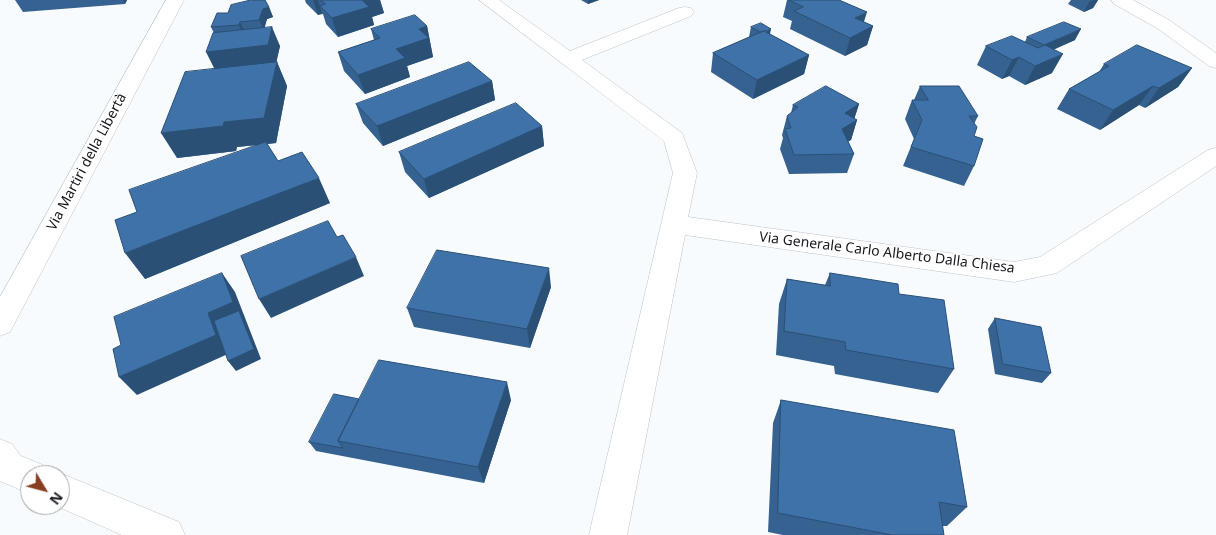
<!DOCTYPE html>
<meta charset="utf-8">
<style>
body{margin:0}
#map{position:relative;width:1216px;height:535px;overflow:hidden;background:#f7fbfe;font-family:"Noto Sans",sans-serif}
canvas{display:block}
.north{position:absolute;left:20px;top:465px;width:50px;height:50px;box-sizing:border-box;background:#fff;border:1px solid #a2a3a4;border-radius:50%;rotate:127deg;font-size:14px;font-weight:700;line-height:20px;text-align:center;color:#16181c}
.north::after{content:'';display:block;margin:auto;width:18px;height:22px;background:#873e21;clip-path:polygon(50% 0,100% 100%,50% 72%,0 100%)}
</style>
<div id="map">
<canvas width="1216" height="535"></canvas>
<div class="north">N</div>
</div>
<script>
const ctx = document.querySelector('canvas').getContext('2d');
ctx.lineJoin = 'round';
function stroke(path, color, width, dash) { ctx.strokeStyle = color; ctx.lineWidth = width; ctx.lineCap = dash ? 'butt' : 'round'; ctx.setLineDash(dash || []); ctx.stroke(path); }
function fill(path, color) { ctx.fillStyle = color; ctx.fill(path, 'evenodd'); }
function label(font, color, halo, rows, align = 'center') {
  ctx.font = font + ' "Noto Sans",sans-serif'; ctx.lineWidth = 4; ctx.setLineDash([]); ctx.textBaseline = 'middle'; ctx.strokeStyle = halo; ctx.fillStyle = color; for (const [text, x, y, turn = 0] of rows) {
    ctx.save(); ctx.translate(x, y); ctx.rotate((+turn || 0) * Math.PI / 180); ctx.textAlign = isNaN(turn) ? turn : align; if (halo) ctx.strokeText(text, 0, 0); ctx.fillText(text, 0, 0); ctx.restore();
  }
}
const minor = new Path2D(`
 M166,0H184L10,332L0,336V297Z
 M479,0H499L570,51L679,8L685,7L691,8L694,12L691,16L582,60L682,133L697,173L688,217L1014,262L1040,257L1208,150L1216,148V166L1057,273L1014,282L685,235L627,535H589L673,173L664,141Z
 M0,439L12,444L21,456L43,465L47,475H30V494L0,481Z
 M60,473L179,522L185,535H122L54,505H60V475H54Z`);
const highway = new Path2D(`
 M1111,0H1133L1169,20L1216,53V68L1209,66L1157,28L1114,4Z`);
stroke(minor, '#bbc3cb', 1);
stroke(highway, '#bbc3cb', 1);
fill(minor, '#fff');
fill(highway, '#fff');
fill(new Path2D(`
 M15,0H127L125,4L23,12Z
 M305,0H380L384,13L372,17L374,25L338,37L326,24L323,14L318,15L306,3Z
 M581,0H599L588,4Z
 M787,0H839L864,22L873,26L867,45L845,56L790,29L792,21L783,17Z
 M1071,0H1098L1093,8L1084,12L1068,4Z
 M269,7L273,17L267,19L264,28L280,46L276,62H277L287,86L276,143L267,144L278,161L330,203L145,279L137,212L257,145L237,147L236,151L177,158L215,69L214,33L211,27L228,13Z
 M427,26L433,57L407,66L410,77L365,94L344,71L338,52L374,40L371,29Z
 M751,27L770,34L809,55L804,74L753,99L711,72L713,53L749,37Z
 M1027,37L1075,40L1053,50L1052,73L1025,85L1009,76L1002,79L977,65L986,46L1025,42Z
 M1104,64L1192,68L1178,87L1145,108L1139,105L1100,130L1057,109L1069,89L1099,72Z
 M492,81L495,100L383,146L363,123L356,104Z
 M920,86L978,116L974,124V166L964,186L903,166L914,139L905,119L912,100H914Z
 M859,104L854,119L857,120L851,140L848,141L854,154L847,173L789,174L780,149L783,138L782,135L787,116L791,113L793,105Z
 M542,126L544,146L429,198L405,172L399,152Z
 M830,273L899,294L954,369L938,393L835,374L834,366L776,355L779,304L787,279L825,285Z
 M551,287L530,348L414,327L407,308Z
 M995,318L1051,373L1042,383L995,374L988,329Z
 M359,399L511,400L484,483L316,451L309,442Z
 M781,400L967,507L947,526H942L944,535H783L768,532L773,423Z`), '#356290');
fill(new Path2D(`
 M123,0H127L125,4Z
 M313,0H318L322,13L318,15Z
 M362,0H380L384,13L372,17L374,25L338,37L332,18Z
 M588,0H599L588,4Z
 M1094,0H1098L1093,8L1084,12L1089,2Z
 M269,7L273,17L267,19L264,30L259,20L263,9Z
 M867,12L861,31L855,18Z
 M240,22L245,32L243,35L239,25Z
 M427,26L433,57L407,66L410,77L365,94L358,75L396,49L419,29Z
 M873,26L867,45L845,56L850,38Z
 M272,27L280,46L276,64L215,70L206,52Z
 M771,29L769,39L762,33Z
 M1081,29L1075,40L1038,56L1044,45Z
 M1063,54L1052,73L1025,85L1035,66Z
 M809,55L804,74L753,99L757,80Z
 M1019,57L1009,76L1002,79L1012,60Z
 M277,62L287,86L276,143L237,147L236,151L177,158L161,133L224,122Z
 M1192,68L1178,87L1145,108L1159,88Z
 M492,81L495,100L383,146L377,126Z
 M1153,86L1139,105L1100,130L1113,110Z
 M859,104L853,123L857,120L851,140L836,149L845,113Z
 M542,126L544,146L429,198L424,179Z
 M319,178L330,203L145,279L125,253Z
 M356,257L364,276L271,318L259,299Z
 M549,268L551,287L530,348L527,329Z
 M222,273L235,292L261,359L236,371L228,361L230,353L137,395L119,377L208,313Z
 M507,382L511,400L484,483L478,467Z`), '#2b5076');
const building = new Path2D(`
 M251,0H265L269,7L263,9L259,20L240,22L239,25L211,27L217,13H228L231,5Z
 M321,0H363H362L369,7L332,18L320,6L325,4Z
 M789,0H839L867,12L855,18L873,26L850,38L794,11L803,7Z
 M415,15L427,26L419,29L429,38L396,49L405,58L358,75L338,52L380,38L371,29Z
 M1064,22L1081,29L1044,45L1027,37Z
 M761,23L771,29L766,31H764L760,32L751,27Z
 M272,27L268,45L206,52L213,33Z
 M764,31L809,55L757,80L713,53Z
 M1012,36L1038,48L1045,45L1063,54L1035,66L1019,57L1012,60L986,46Z
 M1137,45L1192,68L1159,88L1153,86L1113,110L1069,89L1109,66L1104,64Z
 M277,62L264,118L224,122L223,126L161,133L185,72Z
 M469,62L492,81L377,126L356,104Z
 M826,86L859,104L845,113L857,120L842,129L854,154L794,155L785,129L791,128L787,116L798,107L793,105Z
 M920,86H959L978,116H969L977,127L974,136L983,139L974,166L911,147L922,120L912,100H928Z
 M516,103L542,126L424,179L399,152Z
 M266,142L278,161L302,152L319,178L125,253L115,220L137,212L129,190Z
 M328,221L337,237L343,235L356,257L259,299L241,256Z
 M437,250L549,268L527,329L407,308Z
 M222,273L233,302L208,313L216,335L119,377L113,349L121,345L114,317Z
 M830,273L898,284L899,294L944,300L954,369L846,350L845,342L784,331L787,279L830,286Z
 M239,311L254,349L228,361L214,321Z
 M995,318L1041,327L1051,373L1003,364Z
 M379,360L507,382L478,467L338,441Z
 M334,394L359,399L338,441L343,448L309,442Z
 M781,400L954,430L967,507L939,502L944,535H892L778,513Z`);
fill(building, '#3e72a8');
stroke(building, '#2b5076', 1);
label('14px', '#16181c', '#fff', [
 ["Via Martiri della Libertà",87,162,-62],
 ["Via Generale Carlo Alberto Dalla Chiesa",887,253,7]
]);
</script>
